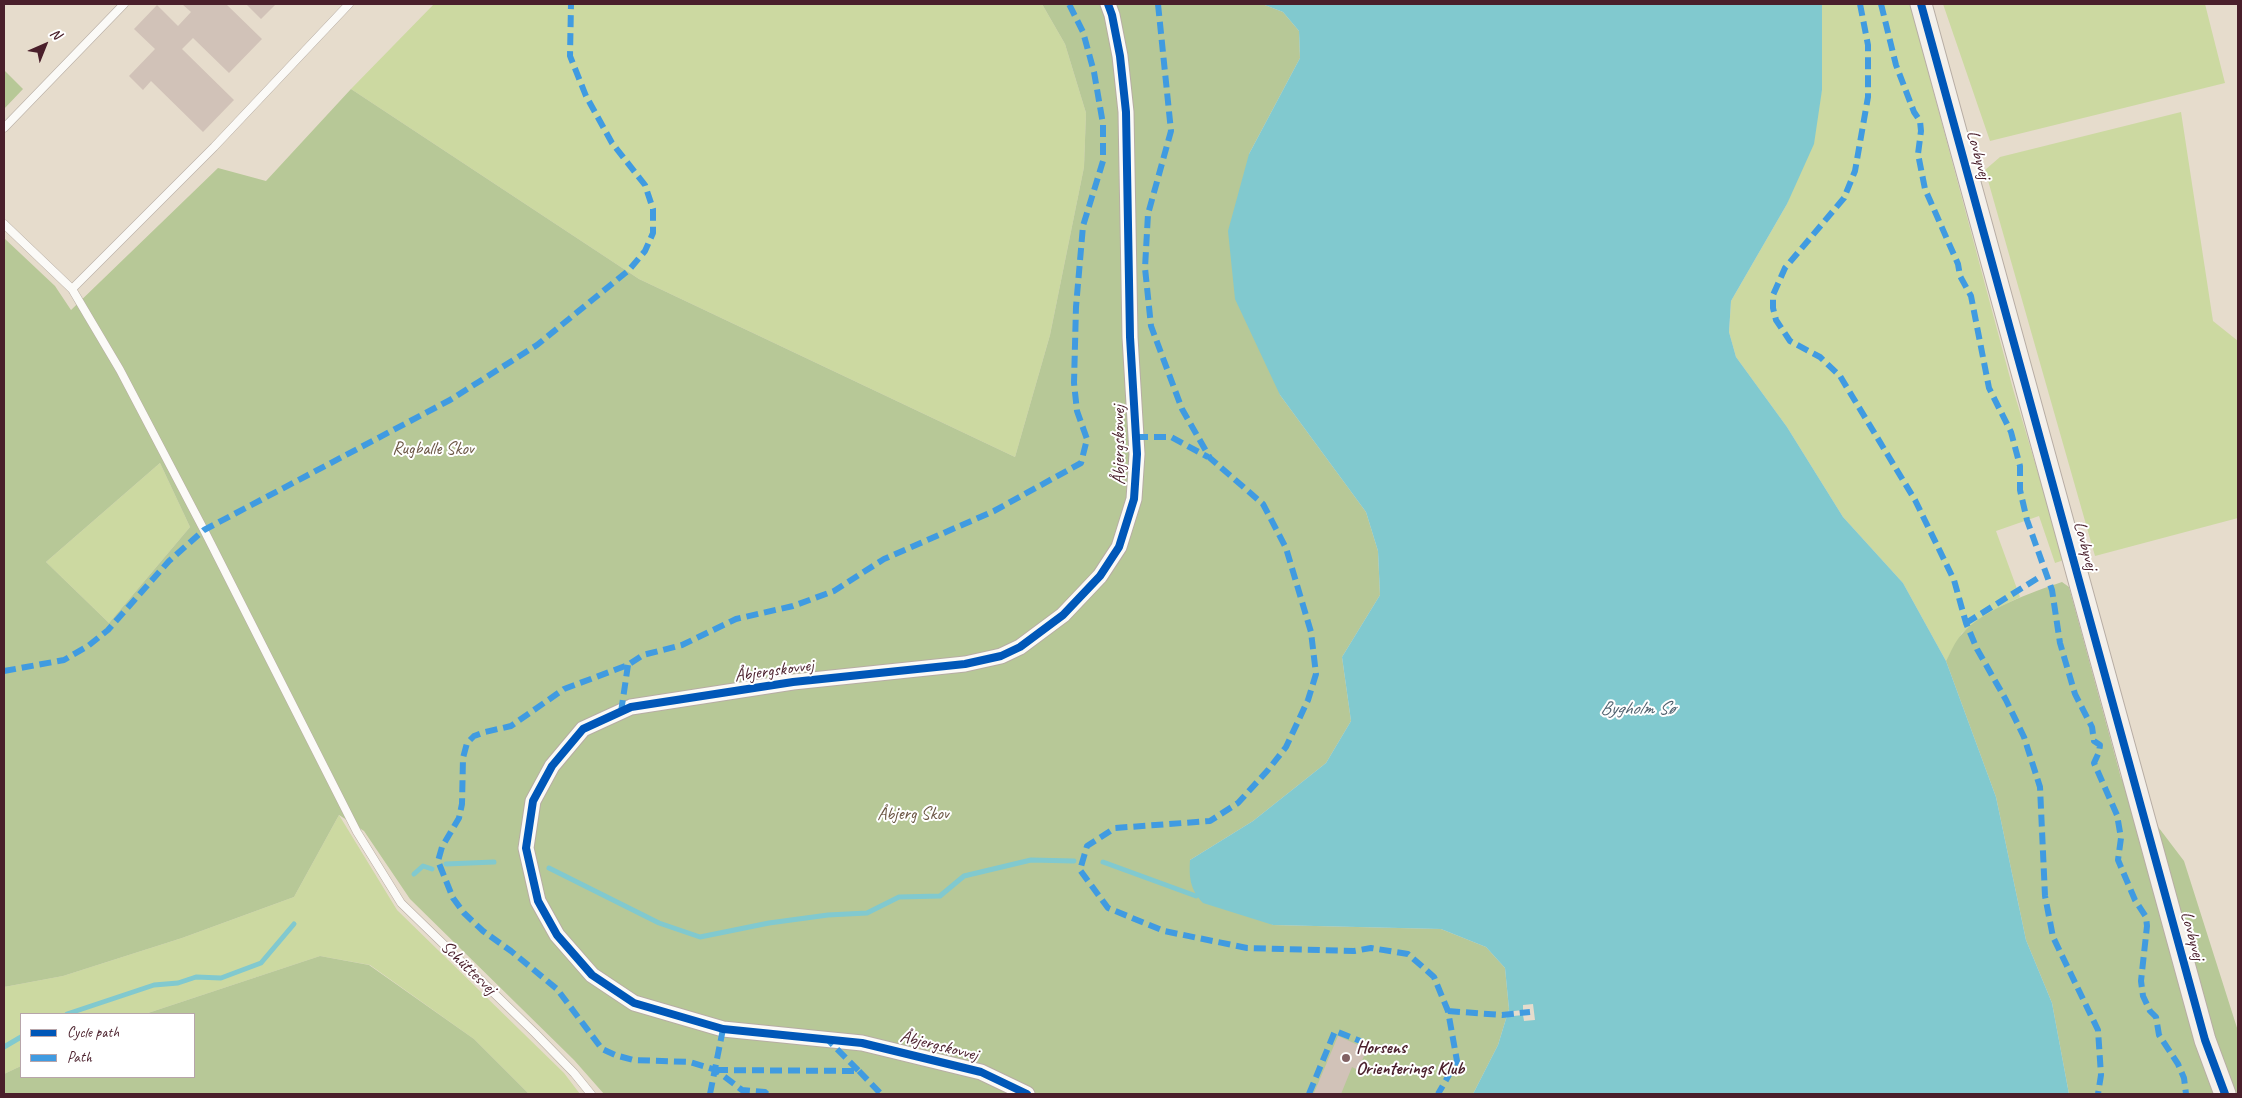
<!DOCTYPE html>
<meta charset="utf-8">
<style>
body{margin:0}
#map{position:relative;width:2242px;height:1098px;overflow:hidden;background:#e6dccc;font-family:Caveat,sans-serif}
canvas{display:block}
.frame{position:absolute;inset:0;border:5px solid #4a1f2b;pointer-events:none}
.legend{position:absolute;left:20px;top:1013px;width:175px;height:65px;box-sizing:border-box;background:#fff;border:1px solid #b7a5aa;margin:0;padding:6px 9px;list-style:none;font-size:15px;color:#4a1f2b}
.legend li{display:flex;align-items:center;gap:10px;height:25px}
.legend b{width:25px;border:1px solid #b7a5aa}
.north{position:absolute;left:20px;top:20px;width:50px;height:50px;-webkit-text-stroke:4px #fff;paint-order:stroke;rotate:44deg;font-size:14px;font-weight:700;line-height:20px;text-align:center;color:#4a1f2b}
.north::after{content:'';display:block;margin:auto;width:18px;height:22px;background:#4a1f2b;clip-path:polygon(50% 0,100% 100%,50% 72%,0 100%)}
</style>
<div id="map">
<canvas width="2242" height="1098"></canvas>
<div class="frame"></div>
<ul class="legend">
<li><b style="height:6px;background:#0057b8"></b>Cycle path</li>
<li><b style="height:6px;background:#409be1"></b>Path</li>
</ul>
<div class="north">N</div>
</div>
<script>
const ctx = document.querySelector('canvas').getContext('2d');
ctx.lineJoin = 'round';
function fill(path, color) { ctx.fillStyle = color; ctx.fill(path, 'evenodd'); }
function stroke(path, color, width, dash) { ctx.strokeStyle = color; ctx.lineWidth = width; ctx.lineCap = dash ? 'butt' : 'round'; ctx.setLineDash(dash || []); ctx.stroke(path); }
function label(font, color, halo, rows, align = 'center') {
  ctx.font = font + ' Caveat,sans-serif'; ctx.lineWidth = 4; ctx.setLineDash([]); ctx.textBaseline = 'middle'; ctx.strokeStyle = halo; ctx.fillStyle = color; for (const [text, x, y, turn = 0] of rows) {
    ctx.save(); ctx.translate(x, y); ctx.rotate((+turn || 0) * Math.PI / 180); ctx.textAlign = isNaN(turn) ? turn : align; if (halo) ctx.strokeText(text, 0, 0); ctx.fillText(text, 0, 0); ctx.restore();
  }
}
fill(new Path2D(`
 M434,4H1042L1065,44L1086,113L1084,167L1050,335L1015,457L639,279L351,89Z
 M1822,4H1910L2013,389L2064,560L2055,563L2039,516L1996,531L2020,597L2000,607L1962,633L1946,661L1903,583L1843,517L1787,427L1736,357L1729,332L1731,301L1787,204L1822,90Z
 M1943,4H2205L2225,83L1990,141Z
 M2181,112L2213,321L2238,341V518L2095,556L1985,170L2000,157Z
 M160,463L190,527L109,623L46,562Z
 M339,815L397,910L564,1073L580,1094H529L474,1039L370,965L320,956L145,1014H21V1066L4,1074V987L63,976L182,938L294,897Z`), '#ccd9a1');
fill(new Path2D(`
 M1042,4H1262L1283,12L1299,31L1300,58L1249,154L1280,395L1366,512L1378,551L1380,595L1342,657L1351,721L1326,763L1253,821L1190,860L1273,925L1441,929L1486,947L1505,968L1509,1009L1498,1045L1473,1094H604L574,1060L410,899L364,831L339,815L294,897L182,938L63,976L4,987V238L55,286L71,310L218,168L266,181L351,89L639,279L1015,457L1050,335L1084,167L1086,113L1065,44ZM160,463L190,527L109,623L46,562Z
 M4,70L23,89L4,109Z
 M2062,582L2069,587L2121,778L2184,861L2238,1031V1094H2069L2052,1003L2026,940L1996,797L1946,661C1951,652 1955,641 1962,634C1983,609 2033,592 2062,582Z
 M320,956L369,965L474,1039L529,1094H4V1074L21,1066V1077H194V1014H145Z`), '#b7c897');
fill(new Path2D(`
 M1262,4H1822V90L1814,144L1787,204L1731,301L1729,332L1736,357L1787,427L1843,517L1903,583L1946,661L1996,797L2026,940L2052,1003L2069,1094H1473L1498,1045L1509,1009L1505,968L1486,947L1441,929L1273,925L1203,903C1190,889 1189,878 1190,860L1253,821L1326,763L1351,721L1342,657L1380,595L1378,551L1366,512L1280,395L1235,299L1228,231L1249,154L1300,58L1299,31L1283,12Z`), '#81c9cf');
fill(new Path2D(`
 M1533,1004L1535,1020L1524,1021L1523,1015L1504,1017L1506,1012L1523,1010V1005Z`), '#e6dccc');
stroke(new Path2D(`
 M1103,862L1196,896
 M446,864L494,862
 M549,868L659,923L700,937L769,923L828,915L867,913L899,897L940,896L964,876L1031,860L1074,861
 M414,874L423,866L432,869
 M67,1014L154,985L178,983L196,977L221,978L261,963L294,924
 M4,1047L21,1037`), '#81c9cf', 5);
fill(new Path2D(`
 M182,4H226L262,39L229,73L193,38L182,49L234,100L203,132L151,81L143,90L129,76L155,49L134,29L157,5L178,26L191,12Z
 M246,4H276L261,19Z
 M1338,1036L1367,1049L1358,1070L1352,1067L1341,1094H1317L1314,1093Z`), '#d1c2b8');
const lane = new Path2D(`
 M4,128L124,4
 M4,224L72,289L120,370L204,530L357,832L401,903L535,1033L574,1073L591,1094
 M72,289L214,147L349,4`);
const street = new Path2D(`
 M1027,1094L981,1072L862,1043L723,1029L634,1003L592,975L557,935L538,901L526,848L533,801L552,766L583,729L631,707L793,682L965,664L1001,656L1020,647L1063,615L1100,576L1119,547L1134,499L1137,454L1130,337L1126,112L1120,56L1112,15L1108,4`);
const secondary = new Path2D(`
 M1921,4L2205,1040L2225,1094`);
stroke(lane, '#b7ada4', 9);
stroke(street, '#b7ada4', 17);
stroke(secondary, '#b7ada4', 23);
stroke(lane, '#fbfaf7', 8);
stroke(street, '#fbfaf7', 15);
stroke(secondary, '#f4f0ea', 21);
stroke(new Path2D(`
 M1158,4L1171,131L1148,214L1145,268L1151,326L1182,409L1210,458L1263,504L1286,548L1311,632L1316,674L1308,700L1286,747L1268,770L1238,803L1210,821L1115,828L1087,846L1080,870L1108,908L1164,931L1247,948L1354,951L1371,948L1408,954L1434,977L1448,1011L1457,1061L1438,1094
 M1860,4L1868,45V97L1855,171L1844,198L1785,268L1773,295V308L1776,320L1790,341L1820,357L1840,376L1915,500L1954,580L1966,623L1977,649L2006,700L2024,737L2040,787L2045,896L2053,937L2098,1030L2101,1075L2098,1094
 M1881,4L1896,65L1914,112L1920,121L1921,131L1918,154L1925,189L1958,264L1960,276L1971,296L1989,388L2011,432L2020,466V490L2027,520L2052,590L2060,643L2075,694L2092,727L2094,741L2100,745L2099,752L2094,763L2117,815L2121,838L2118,860L2135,900L2146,917L2147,926L2141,981L2143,996L2150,1011L2156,1017L2159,1035L2178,1064L2184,1078L2186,1094
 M1136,437H1171L1208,457
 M1966,623L2038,578
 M4,671L64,660L88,646L108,630L169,561L204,530L450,400L537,345L629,270L645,251L653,233V209L645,185L612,143L586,96L570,56L571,4
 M621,712L628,665
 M1448,1011L1502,1015L1530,1012
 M716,1070L859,1071L828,1040
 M859,1071L881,1094
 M710,1094L723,1029
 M767,1094L765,1092L742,1090L716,1070L690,1062L633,1060L615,1055L602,1049L557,989L511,951L483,931L464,913L453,898L438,861L442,847L459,818L462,804L463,758L467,743L474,736L485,732L511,726L564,689L628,665L643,655L682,645L736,619L793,606L834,591L884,559L994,511L1081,463L1087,439L1077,411L1074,383L1076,307L1083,226L1103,161V124L1094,72L1083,32L1069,4
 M1309,1094L1335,1031L1363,1042`), '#409be1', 6, [12, 6]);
stroke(new Path2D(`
 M1921,4L2205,1040L2225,1094
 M1027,1094L981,1072L862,1043L723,1029L634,1003L592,975L557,935L538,901L526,848L533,801L552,766L583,729L631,707L793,682L965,664L1001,656L1020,647L1063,615L1100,576L1119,547L1134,499L1137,454L1130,337L1126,112L1120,56L1112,15L1108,4`), '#0057b8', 8);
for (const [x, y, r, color] of [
 [1346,1058,5,"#816163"]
]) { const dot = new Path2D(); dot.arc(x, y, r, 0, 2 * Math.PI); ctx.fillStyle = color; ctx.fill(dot); stroke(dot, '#fff', 2); }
label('18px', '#4a1f2b', '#fff', [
 ["Lovbyvej",1978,155,75],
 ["Åbjergskovvej",1119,445,-90],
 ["Lovbyvej",2085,546,75],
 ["Åbjergskovvej",774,671,-8],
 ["Lovbyvej",2192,936,75],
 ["Schüttesvej",468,968,44],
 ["Åbjergskovvej",939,1046,14]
]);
label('18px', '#6b5644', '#fff', [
 ["Rugballe Skov",433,449],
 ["Åbjerg Skov",913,814]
]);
label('bold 18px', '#4a1f2b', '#fff', [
 ["Horsens",1356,1048],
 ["Orienterings Klub",1356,1069]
], 'left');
label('italic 19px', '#4f606d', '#fff', [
 ["Bygholm Sø",1637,709]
]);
</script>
